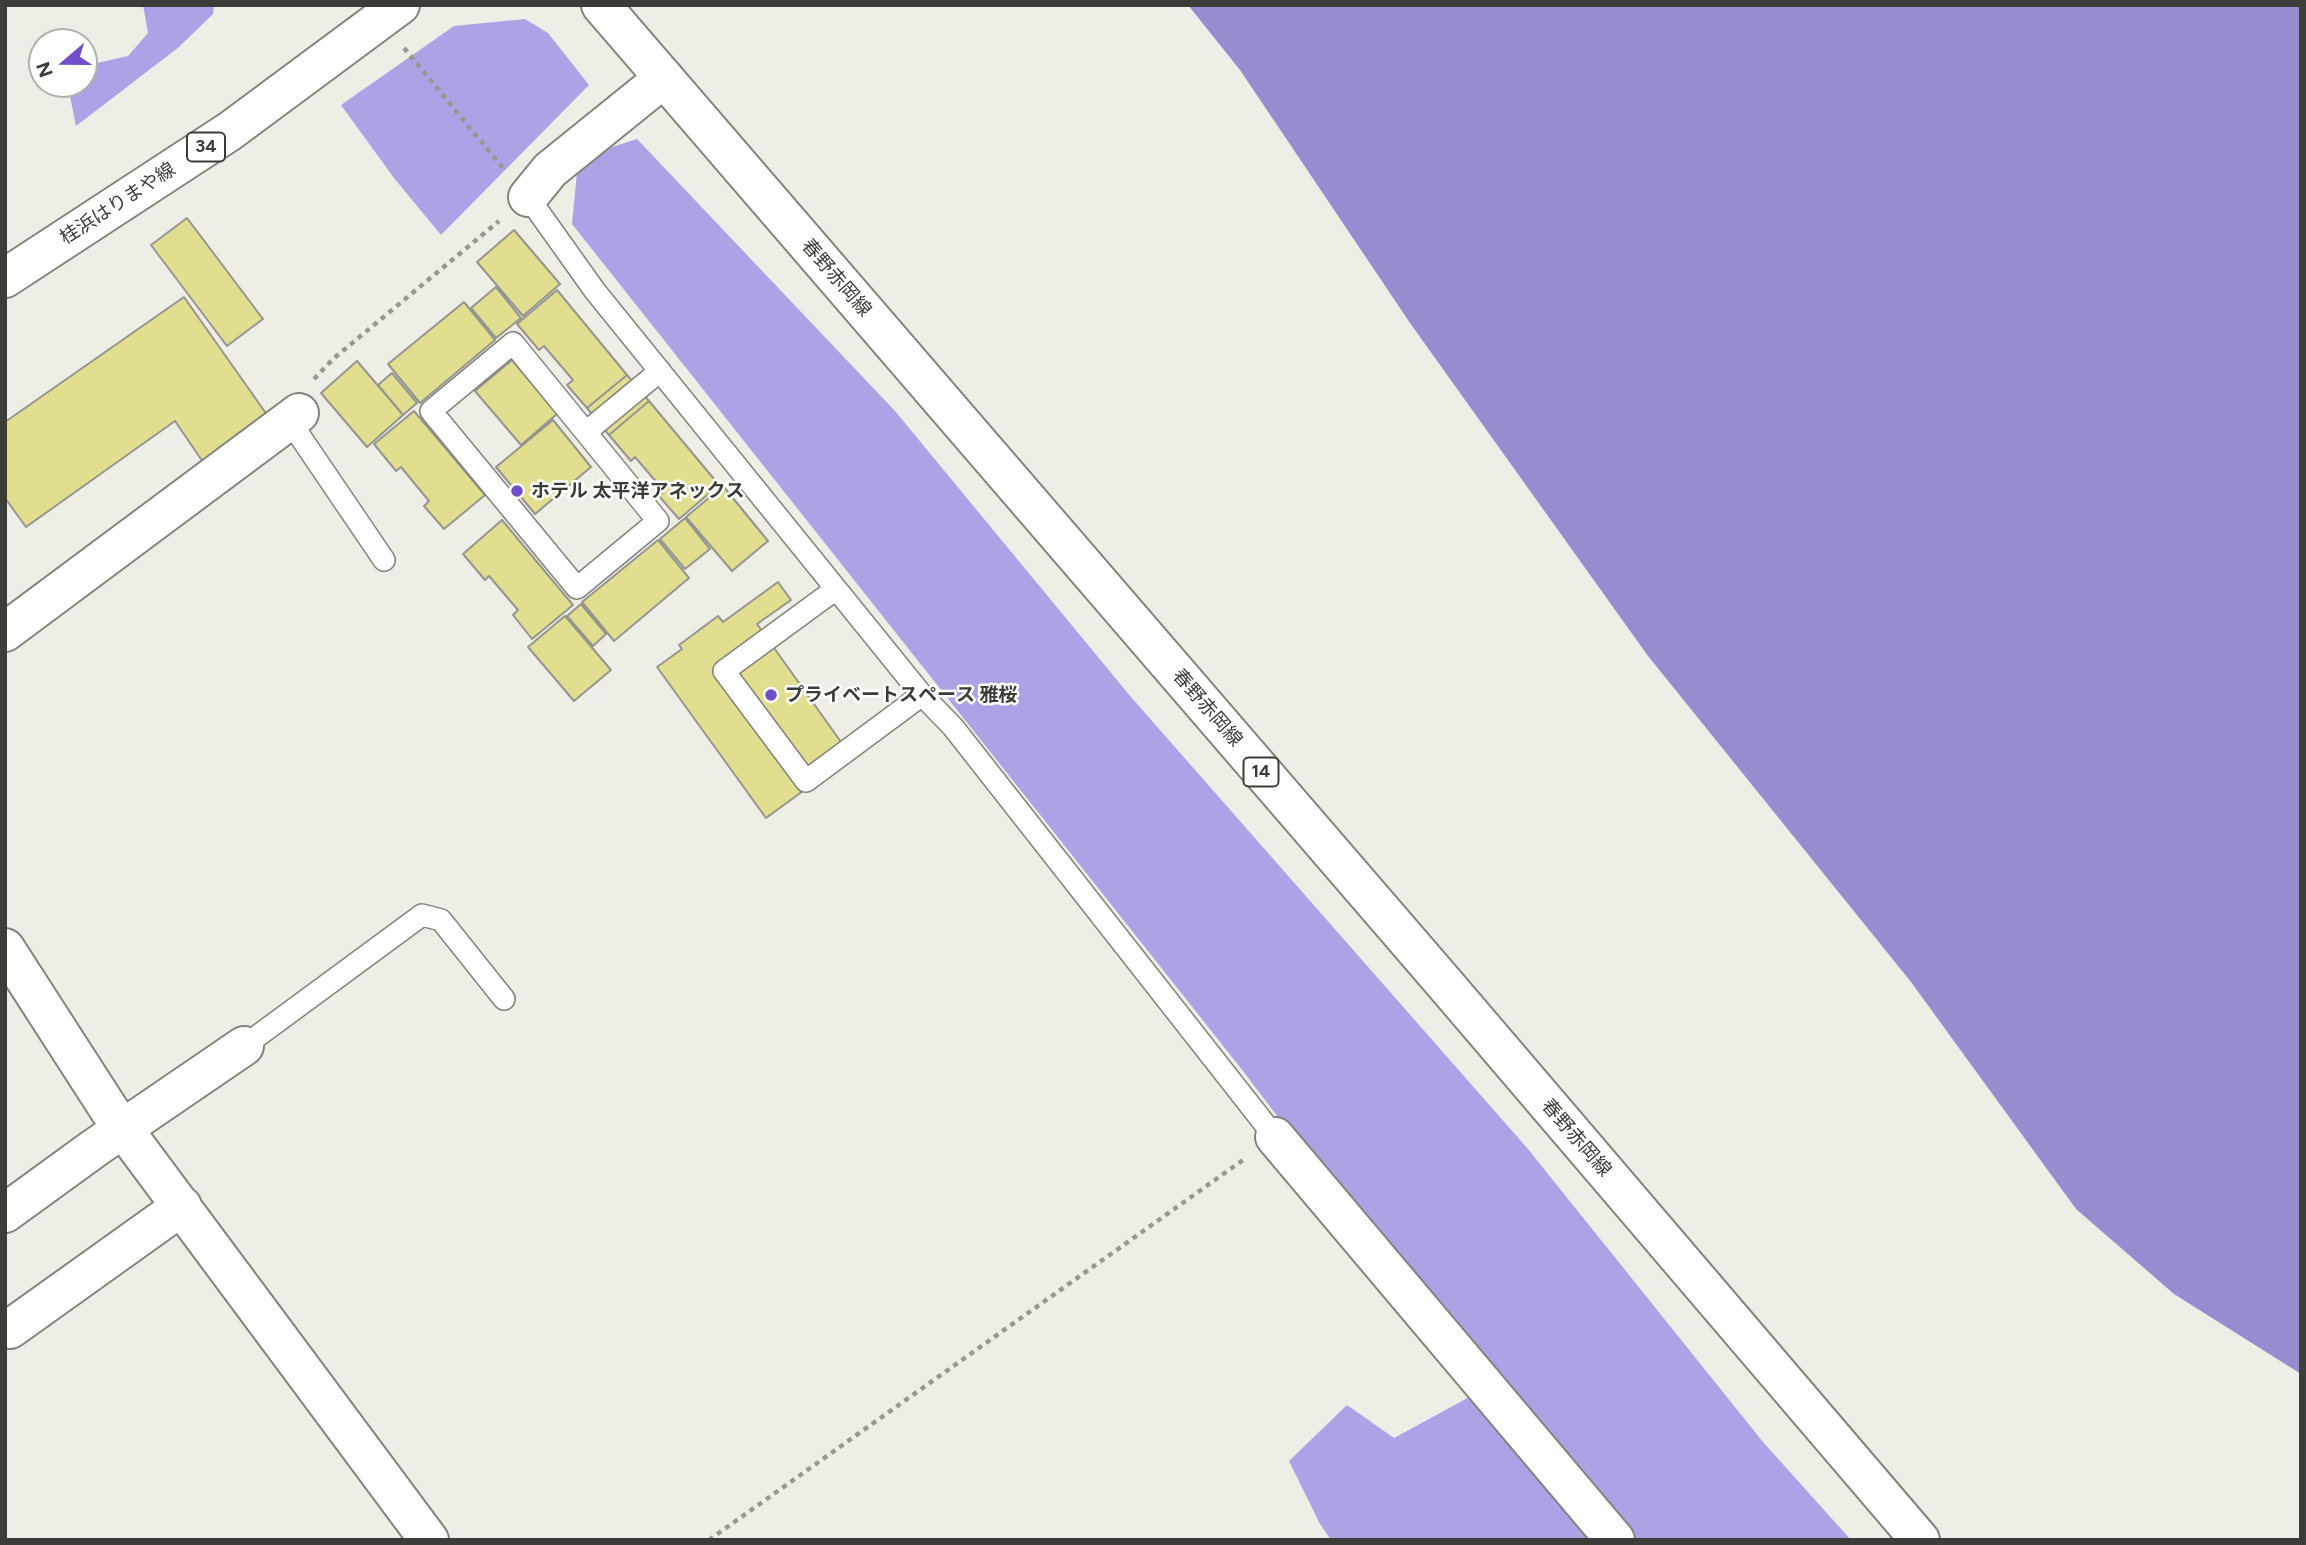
<!DOCTYPE html>
<meta charset="utf-8">
<style>
body{margin:0}
#map{position:relative;width:2306px;height:1545px;overflow:hidden;background:#eeeee7;font-family:Figtree,sans-serif}
canvas{display:block}
.frame{position:absolute;inset:0;border:7px solid #3c3c39;pointer-events:none}
.north{position:absolute;left:28px;top:28px;width:70px;height:70px;box-sizing:border-box;background:#fffffe;border:2px solid #b1b1af;border-radius:50%;rotate:250deg;font-size:19px;font-weight:700;line-height:28px;text-align:center;color:#3c3c39}
.north::after{content:'';display:block;margin:auto;width:24px;height:32px;background:#704fc9;clip-path:polygon(50% 0,100% 100%,50% 72%,0 100%)}
</style>
<div id="map">
<canvas width="2306" height="1545"></canvas>
<div class="frame"></div>
<div class="north">N</div>
</div>
<script>
const ctx = document.querySelector('canvas').getContext('2d');
ctx.lineJoin = 'round';
function fill(path, color) { ctx.fillStyle = color; ctx.fill(path, 'evenodd'); }
function stroke(path, color, width, dash) { ctx.strokeStyle = color; ctx.lineWidth = width; ctx.lineCap = dash ? 'butt' : 'round'; ctx.setLineDash(dash || []); ctx.stroke(path); }
function label(font, color, halo, rows, align = 'center') {
  ctx.font = font + ' Figtree,"Noto Sans JP",sans-serif'; ctx.lineWidth = 5; ctx.setLineDash([]); ctx.textBaseline = 'middle'; ctx.strokeStyle = halo; ctx.fillStyle = color; for (const [text, x, y, turn = 0] of rows) {
    ctx.save(); ctx.translate(x, y); ctx.rotate((+turn || 0) * Math.PI / 180); ctx.textAlign = isNaN(turn) ? turn : align; if (halo) ctx.strokeText(text, 0, 0); ctx.fillText(text, 0, 0); ctx.restore();
  }
}
fill(new Path2D(`
 M143,5H214L213,14L179,47L76,126L68,86L69,84H84V66L128,56L148,33Z
 M525,19L548,33L589,85L441,235L394,178L341,105L454,26Z
 M637,139L895,411L1131,697L1528,1149L1763,1442L1851,1540H1331L1320,1524L1289,1461L1347,1405L1394,1438L1484,1389L1243,1071L572,224L577,172L612,147Z`), '#aea2e7');
fill(new Path2D(`
 M1188,5H2301V1374L2174,1294L2076,1209L1911,982L1648,656L1410,323L1240,70Z`), '#988cd0');
const building = new Path2D(`
 M187,218L263,319L227,346L151,245Z
 M514,230L560,284L523,316L477,262Z
 M496,287L521,318L496,338L471,308Z
 M557,290L627,375L587,408L567,385L573,380L544,346L539,350L517,324Z
 M184,297L270,419L205,465L175,421L26,527L5,498V422Z
 M464,302L495,340L420,403L388,364Z
 M512,360L557,414L521,445L475,391Z
 M357,361L403,415L367,447L321,393Z
 M392,373L417,403L403,415L378,385Z
 M627,375L649,401L609,435L587,408Z
 M649,401L719,485L679,519L659,496L664,491L635,457L631,461L609,435Z
 M414,411L485,495L444,529L424,506L429,501L401,467L396,471L374,444Z
 M553,420L591,467L535,514L496,467Z
 M723,486L768,541L732,571L686,517Z
 M685,518L710,549L685,569L660,539Z
 M502,520L573,605L532,639L513,615L518,610L489,576L485,580L463,554Z
 M658,540L689,578L614,641L582,602Z
 M778,582L791,600L757,624L851,756L766,818L657,667L682,649L679,645L718,616L723,622Z
 M581,604L606,634L593,646L567,616Z
 M565,616L611,670L574,701L528,647Z`);
fill(building, '#e2de8f');
stroke(building, '#95958f', 2);
const lane = new Path2D(`
 M528,197L595,291L922,695L953,727L1275,1137
 M513,343L658,521L577,588L431,411Z
 M289,420L384,560
 M586,432L660,371
 M836,589L724,671L806,781L922,695
 M244,1046L422,915L441,920L504,999`);
const street = new Path2D(`
 M528,197L550,170L664,78
 M5,632L299,413
 M5,948L110,1111L429,1540
 M1275,1137L1615,1540
 M5,1213L96,1147L244,1046
 M10,1329L182,1206`);
const primary = new Path2D(`
 M601,5L1445,984L1920,1540
 M5,278L230,131L400,5`);
stroke(lane, '#83837d', 24);
stroke(street, '#83837d', 42);
stroke(primary, '#83837d', 42);
stroke(new Path2D(`
 M404,48L503,168
 M314,379L333,359L499,221
 M709,1540L1243,1160`), '#989893', 4.5, [5, 5]);
stroke(lane, '#fff', 21);
stroke(street, '#fff', 38);
stroke(primary, '#fff', 38);
for (const [x, y, r, color] of [
 [517,491,7,"#704fc9"],
 [771,695,7,"#704fc9"]
]) { const dot = new Path2D(); dot.arc(x, y, r, 0, 2 * Math.PI); ctx.fillStyle = color; ctx.fill(dot); stroke(dot, '#fffffe', 2.5); }
for (const [x, y, w] of [
 [206,147,38],
 [1261,772,35]
]) { const box = new Path2D(); box.roundRect(x - w / 2, y - 14.5, w, 29, 5); ctx.fillStyle = '#fffffe'; ctx.fill(box); stroke(box, '#3c3c39', 2); }
label('bold 18px', '#3c3c39', null, [
 ["34",206,147],
 ["14",1261,772]
]);
label('19px', '#3c3c39', '#fffffe', [
 ["桂浜はりまや線",118,204,-33],
 ["春野赤岡線",836,278,49],
 ["春野赤岡線",1207,708,49],
 ["春野赤岡線",1576,1138,49]
]);
label('bold 19px', '#3c3c39', '#fffffe', [
 ["ホテル 太平洋アネックス",531,491],
 ["プライベートスペース 雅桜",785,695]
], 'left');
</script>
